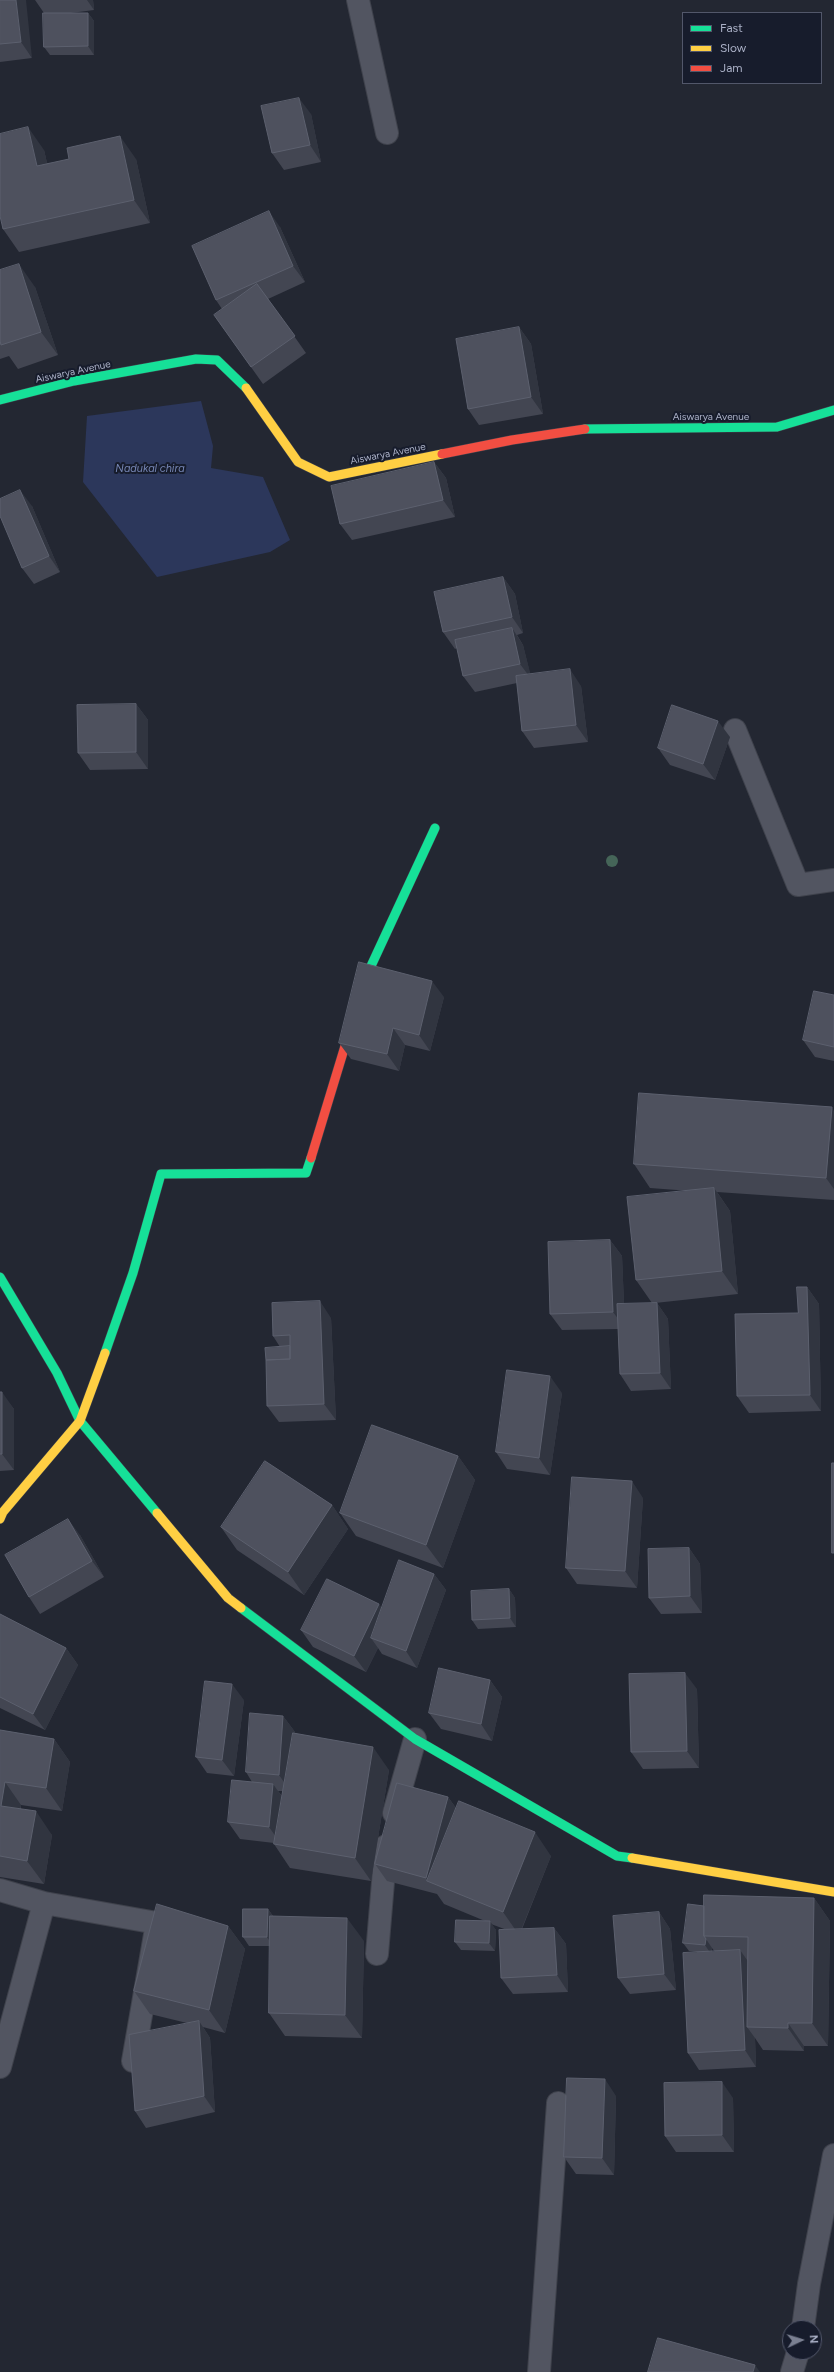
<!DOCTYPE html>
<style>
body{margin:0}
#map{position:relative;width:834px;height:2372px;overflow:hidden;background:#232732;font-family:Figtree,sans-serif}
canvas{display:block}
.legend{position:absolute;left:682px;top:12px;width:140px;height:72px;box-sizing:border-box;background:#171c2c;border:1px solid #52576a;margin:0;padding:5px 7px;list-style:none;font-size:12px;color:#aab0c6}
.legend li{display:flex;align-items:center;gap:8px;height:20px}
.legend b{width:20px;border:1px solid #52576a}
.north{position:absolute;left:782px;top:2320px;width:40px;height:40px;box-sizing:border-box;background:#171c2c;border:1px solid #52576a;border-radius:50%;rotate:86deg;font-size:11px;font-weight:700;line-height:16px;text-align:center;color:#aab0c6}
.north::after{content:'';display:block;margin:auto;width:14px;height:18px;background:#7b8092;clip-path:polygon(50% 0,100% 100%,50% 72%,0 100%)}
</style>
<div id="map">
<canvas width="834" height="2372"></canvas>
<ul class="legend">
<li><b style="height:5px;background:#16e098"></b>Fast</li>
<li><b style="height:5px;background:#ffcf43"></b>Slow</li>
<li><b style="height:5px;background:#f24e42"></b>Jam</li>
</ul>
<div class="north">N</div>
</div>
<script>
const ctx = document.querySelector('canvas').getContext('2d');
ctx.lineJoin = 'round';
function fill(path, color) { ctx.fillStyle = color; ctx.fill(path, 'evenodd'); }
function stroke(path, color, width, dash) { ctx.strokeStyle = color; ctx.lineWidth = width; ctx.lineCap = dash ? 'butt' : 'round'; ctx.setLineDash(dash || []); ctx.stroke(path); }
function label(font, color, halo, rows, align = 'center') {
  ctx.font = font + ' Figtree,sans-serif'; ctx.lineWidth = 4; ctx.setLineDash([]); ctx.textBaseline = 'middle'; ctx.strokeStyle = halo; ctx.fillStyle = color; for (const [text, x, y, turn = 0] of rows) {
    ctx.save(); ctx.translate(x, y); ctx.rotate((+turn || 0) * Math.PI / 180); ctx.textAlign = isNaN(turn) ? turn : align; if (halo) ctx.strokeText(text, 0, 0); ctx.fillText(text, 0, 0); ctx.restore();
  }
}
fill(new Path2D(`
 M201,401L213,446L211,468L263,477L290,540L270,552L157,577L83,482L87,416Z`), '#2c375b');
const street = new Path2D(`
 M358,0L387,133
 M735,730L798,885L834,880
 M394,1813L415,1739
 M0,1890L44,1903L157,1923L133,2061
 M377,1954L386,1846
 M0,2067L44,1903
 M803,2328L809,2284L834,2155
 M539,2372L558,2103
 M792,2372L798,2352`);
const fast = new Path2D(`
 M0,400L74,381L196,359L217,360L246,388
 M585,429L777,427L834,410
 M359,1000L365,979L435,828
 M0,1277L57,1373L80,1421L157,1513
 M105,1353L133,1273L161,1174L306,1173L311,1158
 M241,1608L415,1739L617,1856L632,1858`);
const slow = new Path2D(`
 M246,388L298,462L329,477L442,454
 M157,1513L228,1598L241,1608
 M0,1519L3,1512L80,1421L105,1353
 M632,1858L834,1892`);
const jam = new Path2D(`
 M442,454L512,440L585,429
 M311,1158L359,1000`);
stroke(street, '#3f424c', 24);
stroke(fast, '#3f424c', 10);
stroke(slow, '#3f424c', 10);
stroke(jam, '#3f424c', 10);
stroke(street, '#525561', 22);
stroke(fast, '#16e098', 9);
stroke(slow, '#ffcf43', 9);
stroke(jam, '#f24e42', 9);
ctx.fillStyle = '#456558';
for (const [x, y] of [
 [612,861]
]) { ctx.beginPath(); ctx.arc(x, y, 6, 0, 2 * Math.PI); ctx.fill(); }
fill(new Path2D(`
 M0,0L32,58L0,62Z
 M35,0H93L94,10L71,13H88L94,21V55H50L44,47V13Z
 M311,114L321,162L284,170L272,153Z
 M44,150L47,163L136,159L150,223L19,252L3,229Z
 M280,227L305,282L268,299L306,353L263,384L214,315L222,309L216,300Z
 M0,270L35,287L58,355L18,369L9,356L0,359Z
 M519,327L531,344L543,414L479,425L468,409Z
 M434,462L446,478L455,517L352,540L340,524Z
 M32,506L60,572L34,584L22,568Z
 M503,577L515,594L523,633L517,635L523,645L530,674L581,686L588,742L534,748L522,731L517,683L475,692L463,676L457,648L455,649L443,632Z
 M136,704L148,720V769L90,770L78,753Z
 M730,737L715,780L670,765L658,748Z
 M834,995V1061L815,1057L803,1040Z
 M444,997L430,1051L405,1045L399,1071L351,1059L339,1043Z
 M834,1111V1200L717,1192L730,1211L738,1294L655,1303H657L668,1319L671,1389L631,1391L620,1374L618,1329L562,1330L550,1314L610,1240L622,1256L624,1304L652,1303L636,1280L690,1191L650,1188L634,1164Z
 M807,1287L819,1304L821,1411L749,1413L737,1396L798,1313Z
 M331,1318L336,1420L279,1422L267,1406L280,1347L273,1336Z
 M0,1392L14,1409V1470L0,1471Z
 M562,1393L550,1475L507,1469L496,1452Z
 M458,1456L475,1480L443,1568L356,1536L340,1513Z
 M643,1498L637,1588L577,1584L566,1568Z
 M332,1505L348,1529L304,1595L237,1550L221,1527Z
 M80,1535L104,1577L40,1614L29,1597Z
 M689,1548L700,1564L702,1613L661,1614L649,1598Z
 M434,1574L446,1590L417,1668L382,1654L378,1648L366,1672L313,1647L301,1630L382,1608Z
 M509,1589L515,1598L516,1627L478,1629L472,1620Z
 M0,1614L66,1648L78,1665L45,1730L0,1708Z
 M490,1680L502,1697L492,1741L441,1729L429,1713Z
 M697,1689L699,1768L643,1769L631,1752Z
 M244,1700L234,1776L207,1773L196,1757Z
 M283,1716L295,1732V1733L389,1770L371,1881L290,1868L274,1844V1843L240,1839L228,1822L252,1782L246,1772ZM278,1791H283L282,1796Z
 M0,1730L54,1739L70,1762L62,1811L21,1805V1809L52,1835L44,1884L0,1877Z
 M448,1797L456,1808L551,1856L522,1929L554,1928L566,1944L568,1992L513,1994L501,1978L507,1930L491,1924L496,1930L495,1951L461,1950L455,1942L485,1921L444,1904L437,1894L387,1881L375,1864Z
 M814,1898L830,1921L828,2046H804V2051L763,2050L755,2038L756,2067L699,2070L688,2053L697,1952L689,1951L683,1943L704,1906ZM712,1948L715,1952H712Z
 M268,1909L273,1916L364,1941L362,2038L285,2036L269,2013L270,1946H249L243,1937Z
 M659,1912L670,1929L676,1990L630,1994L618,1978Z
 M228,1926L245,1949L225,2033L203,2027L210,2038L215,2112L146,2128L135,2111L187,2023L150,2014L134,1991Z
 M616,2096L614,2175L576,2174L564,2157Z
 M733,2098L734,2152H676L665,2136Z`), '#434652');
fill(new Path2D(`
 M16,0H26L32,58L21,42Z
 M87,0H93L94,10Z
 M88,13L94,21V55L88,46Z
 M299,98L311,114L321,162L310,145Z
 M28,127L44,150L53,189L37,166Z
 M120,136L136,159L150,223L134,200Z
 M269,211L280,227L305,282L293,266Z
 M19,264L35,287L58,355L41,332Z
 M519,327L531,344L543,414L531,397Z
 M434,462L446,478L455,517L443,500Z
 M20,490L32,506L60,572L49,556Z
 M503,577L515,594L523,633L512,617Z
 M512,628L523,645L532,680L520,664Z
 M570,669L581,686L588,742L576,725Z
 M136,704L148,720V769L136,752Z
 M718,721L730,737L715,780L703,764Z
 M432,981L444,997L430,1051L419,1035Z
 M393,1028L405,1045L399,1071L387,1054Z
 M832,1107L834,1111V1189L826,1178Z
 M714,1188L730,1211L738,1294L722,1271Z
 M610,1240L622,1256L625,1328L613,1312Z
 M807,1287L819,1304L821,1411L810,1395Z
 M320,1301L331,1318L336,1420L324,1404Z
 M657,1303L668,1319L671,1389L660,1373Z
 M550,1376L562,1393L550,1475L539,1458Z
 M2,1392L14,1409V1470L2,1454Z
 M458,1456L475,1480L443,1568L426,1545Z
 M632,1481L643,1498L637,1588L625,1571Z
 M332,1505L348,1529L304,1595L288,1572Z
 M68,1519L80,1535L104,1577L92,1561Z
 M689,1548L700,1564L702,1613L690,1596Z
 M434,1574L446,1590L417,1668L406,1651Z
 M509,1589L515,1598L516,1627L510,1618Z
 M379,1604L391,1620L371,1638L378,1648L366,1672L354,1656Z
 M66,1648L78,1665L45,1730L33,1714Z
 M685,1673L697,1689L699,1768L687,1751Z
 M490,1680L502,1697L492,1741L481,1724Z
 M232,1684L244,1700L234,1776L222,1760Z
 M283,1716L295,1732L291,1792L279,1775Z
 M54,1739L70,1762L62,1811L46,1788Z
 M373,1747L389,1770L371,1881L355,1858Z
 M5,1782L21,1805L17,1829L1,1806Z
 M273,1784L285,1801L281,1844L269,1827Z
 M448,1797L460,1814L429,1882L426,1878Z
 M36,1811L52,1835L44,1884L27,1861Z
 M535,1832L551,1856L519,1935L503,1912Z
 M814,1898L830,1921L828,2046L812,2023Z
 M268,1909L274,1918L273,1946L267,1937Z
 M659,1912L670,1929L676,1990L664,1974Z
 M347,1918L364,1941L362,2038L345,2015Z
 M490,1921L496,1930L495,1951L489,1943Z
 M228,1926L245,1949L225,2033L209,2010Z
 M554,1928L566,1944L568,1992L557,1975Z
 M706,1939L712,1948L711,1954L705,1945Z
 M740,1950L752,1967L747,2027L755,2038L756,2067L745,2050Z
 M199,2021L210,2038L215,2112L204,2096Z
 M788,2023L804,2046V2051L788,2028Z
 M605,2079L616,2096L614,2175L602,2158Z
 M722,2082L733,2098L734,2152L722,2135Z
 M755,2365L760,2372H753Z`), '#313540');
const building = new Path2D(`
 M0,0H16L21,42L0,44Z
 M43,13H88V46L44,47Z
 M299,98L310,145L272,153L261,106Z
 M28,127L37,166L69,159L67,148L120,136L134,200L3,229L0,216V134Z
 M269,211L293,266L216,300L192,246Z
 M19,264L41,332L1,345L0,341V270Z
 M257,284L295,336L251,367L214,315Z
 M519,327L531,397L468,409L456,339Z
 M434,462L443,500L340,524L331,486Z
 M20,490L49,556L22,568L0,516V499Z
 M503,577L512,617L443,632L434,592Z
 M512,628L520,664L463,676L455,640Z
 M570,669L576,725L522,731L516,676Z
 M136,704V752L78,753L77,705Z
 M672,705L718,721L703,764L658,748Z
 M359,962L432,981L419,1035L393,1028L387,1054L339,1043Z
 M814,991L834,995V1047L803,1040Z
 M639,1093L832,1107L826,1178L634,1164Z
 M714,1188L722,1271L636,1280L627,1197Z
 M610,1240L613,1312L550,1314L548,1242Z
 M797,1287H807L810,1395L737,1396L735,1314L798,1313Z
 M320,1301L324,1404L267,1406L266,1360L290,1359V1335L273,1336L272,1303Z
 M657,1303L660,1373L620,1374L617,1304Z
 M290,1346V1359L266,1360L265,1348Z
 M507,1370L550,1376L539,1458L496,1452Z
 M0,1392H2V1454H0Z
 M372,1425L458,1456L426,1545L340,1513Z
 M265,1461L332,1505L288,1572L221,1527Z
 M832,1463H834V1553H832Z
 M572,1477L632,1481L625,1571L566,1568Z
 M68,1519L92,1561L29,1597L5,1555Z
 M689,1548L690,1596L649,1598L648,1549Z
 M399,1560L434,1574L406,1651L371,1638Z
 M327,1579L379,1604L354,1656L301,1630Z
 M509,1589L510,1618L472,1620L471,1591Z
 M0,1614L66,1648L33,1714L0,1697Z
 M439,1668L490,1680L481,1724L429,1713Z
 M685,1673L687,1751L631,1752L629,1674Z
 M205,1681L232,1684L222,1760L196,1757Z
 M250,1713L283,1716L279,1775L246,1772Z
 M0,1730L54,1739L46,1788L5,1782L1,1806L36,1811L27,1861L0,1856Z
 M293,1733L373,1747L355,1858L274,1844Z
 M232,1780L273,1784L269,1827L228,1822Z
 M397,1783L448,1797L426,1878L375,1864Z
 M459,1801L535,1832L503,1912L427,1881Z
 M704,1895L814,1898L812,2023H788V2028L747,2027L748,1937L704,1936Z
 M157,1904L228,1926L209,2010L134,1991Z
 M688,1904L704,1906V1936L706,1939L705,1945L683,1943Z
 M243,1909H268L267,1937H243Z
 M659,1912L664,1974L618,1978L613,1916Z
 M270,1916L347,1918L345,2015L269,2013Z
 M456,1920L490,1921L489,1943L455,1942Z
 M554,1928L557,1975L501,1978L499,1930Z
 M740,1950L745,2050L688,2053L683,1953Z
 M199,2021L204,2096L135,2111L129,2035Z
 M567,2078L605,2079L602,2158L564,2157Z
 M722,2082V2135L665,2136L664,2083Z
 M658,2338L755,2365L753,2372H648Z`);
fill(building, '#4e515e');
stroke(building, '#5c606e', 1);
label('10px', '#aab0c6', '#171c2c', [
 ["Aiswarya Avenue",73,372,-12],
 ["Aiswarya Avenue",711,417],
 ["Aiswarya Avenue",388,454,-11]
]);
label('italic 11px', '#7787b6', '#171c2c', [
 ["Nadukal chira",150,469]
]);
</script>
